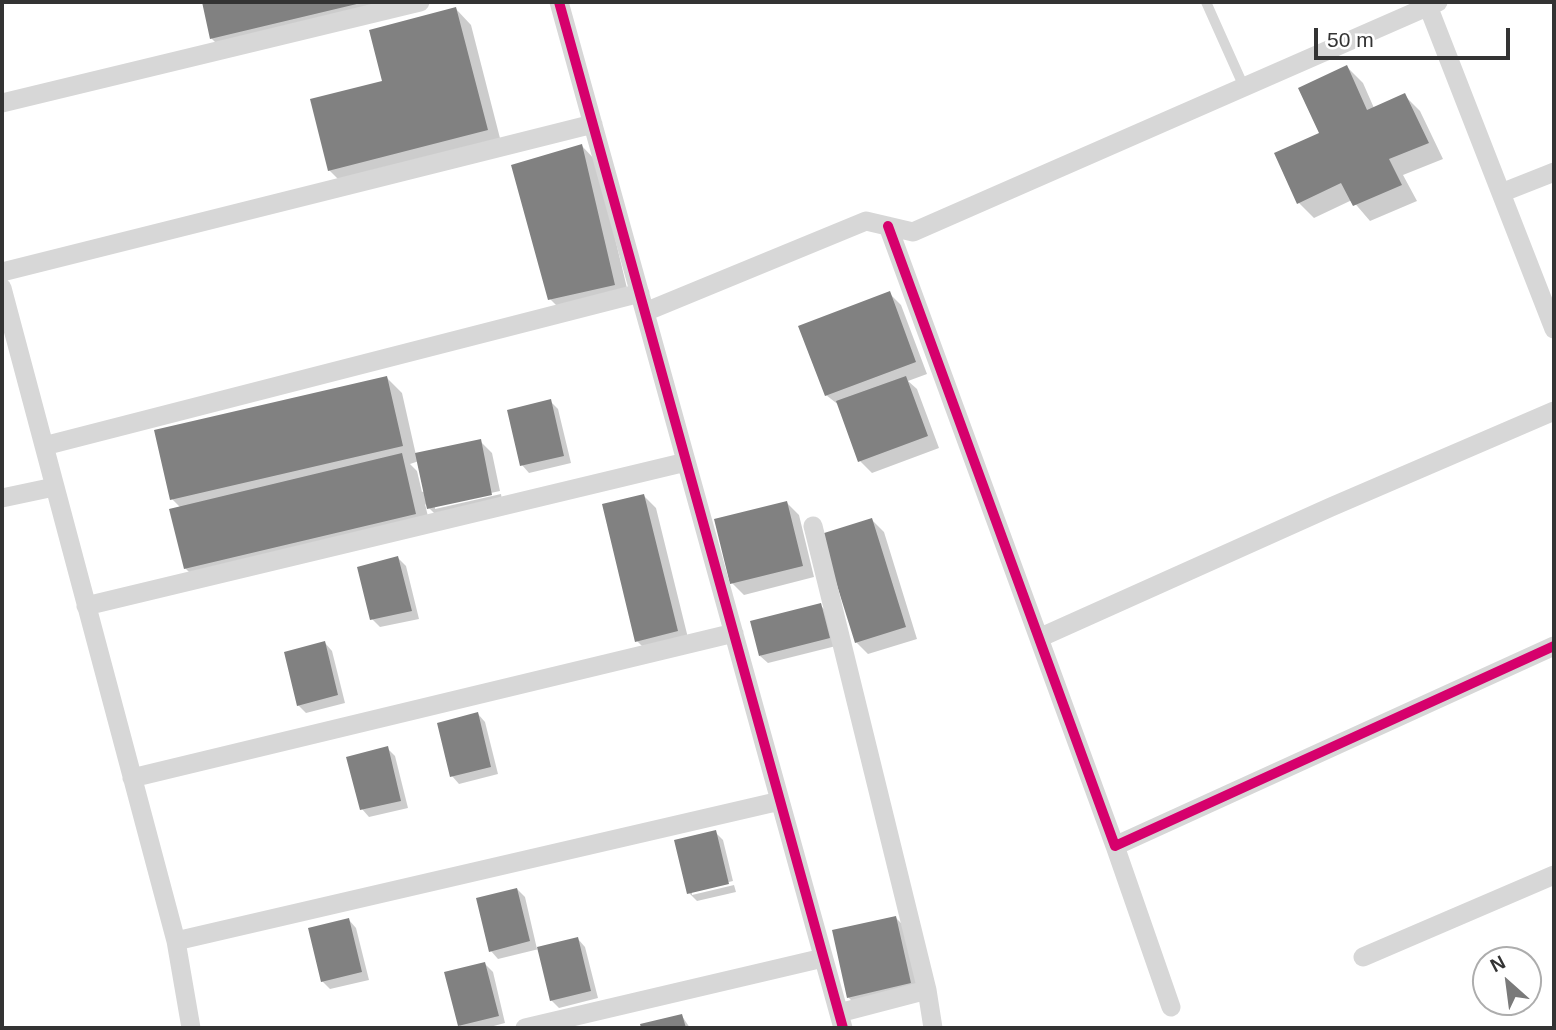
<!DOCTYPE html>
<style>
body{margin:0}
#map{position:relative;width:1556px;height:1030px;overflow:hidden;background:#fff;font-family:Arial,sans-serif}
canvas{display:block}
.frame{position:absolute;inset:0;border:4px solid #333;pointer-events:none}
.north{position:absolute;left:1472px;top:946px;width:70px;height:70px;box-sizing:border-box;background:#fff;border:2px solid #adadad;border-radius:50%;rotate:332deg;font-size:19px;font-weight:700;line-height:28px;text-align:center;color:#333}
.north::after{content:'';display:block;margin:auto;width:24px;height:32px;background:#7a7a7a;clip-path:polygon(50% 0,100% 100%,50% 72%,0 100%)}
.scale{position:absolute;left:1314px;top:28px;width:196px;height:32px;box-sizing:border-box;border:4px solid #333;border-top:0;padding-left:9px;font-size:21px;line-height:24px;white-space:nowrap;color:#333;-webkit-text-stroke:5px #fff;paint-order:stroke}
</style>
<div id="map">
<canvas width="1556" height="1030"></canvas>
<div class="frame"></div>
<div class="north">N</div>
<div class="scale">50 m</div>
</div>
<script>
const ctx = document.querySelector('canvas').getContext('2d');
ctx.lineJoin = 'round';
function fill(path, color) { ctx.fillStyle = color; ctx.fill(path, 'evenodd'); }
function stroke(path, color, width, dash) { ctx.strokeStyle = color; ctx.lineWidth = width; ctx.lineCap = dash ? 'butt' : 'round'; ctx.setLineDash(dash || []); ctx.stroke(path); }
fill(new Path2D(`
 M204,2H374L378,18L227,54L211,38Z
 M456,9L471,25L502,146L345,186L329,170L384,82Z
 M1347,67L1363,83L1374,108L1404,95L1420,111L1443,159L1403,175L1417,201L1370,221L1352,200L1314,218L1299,203L1321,134Z
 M582,146L597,162L630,301L566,315L550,299Z
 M889,293L901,305L927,374L908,381L917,389L939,448L872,473L860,461L840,406L826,395Z
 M387,378L402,393L416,455L480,441L492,453L500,491L435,505V509L501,494L503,506L441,520L425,504L431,529L201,584L185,568L181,508L172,499ZM419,461L425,491L422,492L417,471L410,464Z
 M550,401L558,409L571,463L529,473L522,465Z
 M644,496L656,508L689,642L649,653L637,641Z
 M787,503L799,515L814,577L744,595L732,583Z
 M872,520L884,532L917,639L868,654L856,642Z
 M398,558L406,566L419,619L380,627L372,619Z
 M820,605L828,613L836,646L768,663L760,656Z
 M325,643L332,651L345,703L306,713L298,705Z
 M478,714L485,722L498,774L459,784L452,776Z
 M387,748L395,756L408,808L369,817L362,809Z
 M715,832L723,840L733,881L692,891V895L734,885L736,892L697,901L689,893Z
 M517,889L525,897L537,949L578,939L585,947L598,998L559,1008L551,1000L539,949L498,959L491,951Z
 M896,918L908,930L922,995L860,1009L848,997Z
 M349,920L356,928L369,980L330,989L322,981Z
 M485,964L493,972L505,1023L486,1028H462L459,1025Z
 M682,1016L690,1028H643L642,1026Z`), '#0003');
fill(new Path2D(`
 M202,2H361V3L210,39Z
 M456,7L488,130L328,171L310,99L382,81L369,30Z
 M1347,65L1367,110L1405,93L1429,143L1389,159L1402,185L1353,206L1341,183L1297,204L1274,153L1319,133L1298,88Z
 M582,144L615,285L548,300L511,165Z
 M890,291L916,362L825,396L798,326Z
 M387,376L403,446L170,500L154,430Z
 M906,376L928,436L858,462L836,401Z
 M551,399L564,456L520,466L507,410Z
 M481,439L492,495L427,509L415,453Z
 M402,453L416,514L184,569L169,509Z
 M644,494L678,631L635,642L602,504Z
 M787,501L803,566L730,584L714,519Z
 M872,518L906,627L855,643L821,534Z
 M398,556L412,611L370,620L357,567Z
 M821,603L830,638L759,656L750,621Z
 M325,641L338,695L297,706L284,652Z
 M478,712L491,767L450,777L437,723Z
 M388,746L401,801L360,810L346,757Z
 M716,830L729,884L687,894L674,840Z
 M517,888L530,941L489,952L476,898Z
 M896,916L911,983L847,998L832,930Z
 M349,918L362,972L321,982L308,928Z
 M578,937L591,991L550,1001L537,947Z
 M485,962L499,1016L458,1026L444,972Z
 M682,1014L686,1028H641L640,1024Z`), '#818181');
stroke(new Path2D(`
 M1206,2L1244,87`), '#d7d7d7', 10);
stroke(new Path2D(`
 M559,2L843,1028
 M1428,6L1554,329
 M2,103L420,2
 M1501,193L1554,172
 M888,226L1115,846L1554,646
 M2,272L593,124
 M2,288L176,941L191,1028
 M645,312L866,221L913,232L1438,2
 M44,446L640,293
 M2,498L54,487
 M813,526L927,990
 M86,606L686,462
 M1039,638L1331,507L1554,411
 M132,778L734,633
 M1115,846L1171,1007
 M176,941L780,801
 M1363,957L1554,875
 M839,1013L927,990L933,1028
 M525,1028L823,958`), '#d7d7d7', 19);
stroke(new Path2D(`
 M559,2L843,1028
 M888,226L1115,846L1554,646`), '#d6006c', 10);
</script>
